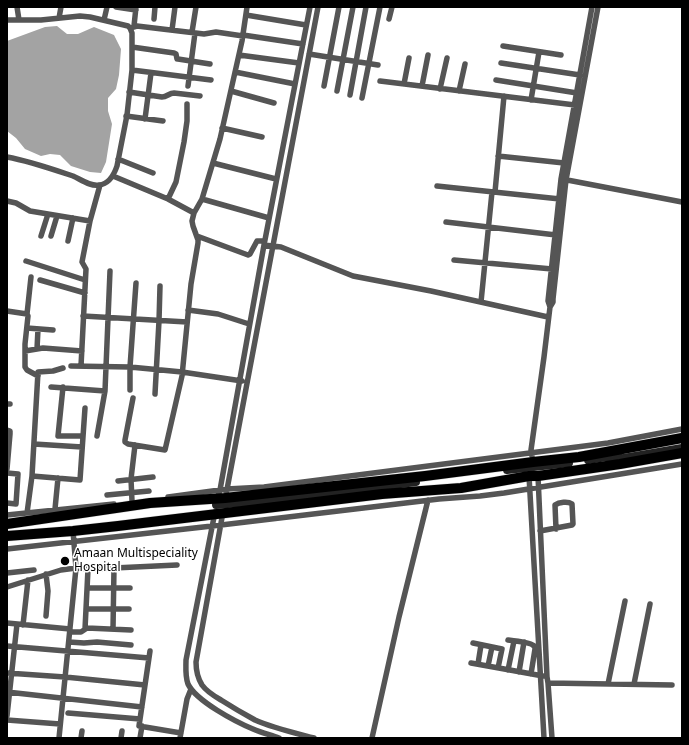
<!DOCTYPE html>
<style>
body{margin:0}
#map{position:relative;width:689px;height:745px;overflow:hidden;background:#fff;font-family:"Noto Sans",sans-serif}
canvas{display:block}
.frame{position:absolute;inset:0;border:8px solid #000;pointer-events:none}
</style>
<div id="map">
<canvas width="689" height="745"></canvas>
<div class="frame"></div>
</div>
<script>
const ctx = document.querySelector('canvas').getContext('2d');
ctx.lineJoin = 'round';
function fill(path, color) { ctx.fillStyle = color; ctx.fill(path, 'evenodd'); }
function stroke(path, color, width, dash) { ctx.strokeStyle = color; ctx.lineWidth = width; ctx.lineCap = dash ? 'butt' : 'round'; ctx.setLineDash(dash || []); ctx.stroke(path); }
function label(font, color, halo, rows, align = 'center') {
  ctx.font = font + ' "Noto Sans",sans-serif'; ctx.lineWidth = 3; ctx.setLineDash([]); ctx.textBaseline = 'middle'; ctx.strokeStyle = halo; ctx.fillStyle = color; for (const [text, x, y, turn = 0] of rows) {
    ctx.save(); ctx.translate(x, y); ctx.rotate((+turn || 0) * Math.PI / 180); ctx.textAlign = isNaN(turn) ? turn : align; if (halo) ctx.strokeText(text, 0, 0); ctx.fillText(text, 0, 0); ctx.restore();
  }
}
fill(new Path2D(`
 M57,26L67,34H78L94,27L114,35L121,49L119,75L116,89L108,98V111L112,124L106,162L101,173L90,172L71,166L60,155L50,154L41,156L25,149L16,138L7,131V41L45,27Z`), '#a3a3a3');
const highway = new Path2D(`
 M7,524L150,503L225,498L425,476L533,462L579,457L682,438
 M7,536L73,531L118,526L382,494L461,488L529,476H538L620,464L682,453`);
stroke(highway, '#dbdbdb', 11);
stroke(new Path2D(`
 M17,7L19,20
 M116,7L136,10
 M246,15L306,25
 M59,18L61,7
 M154,19L155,7
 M389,19L392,7
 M7,20H41L80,16L90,17L128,26L130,28L132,33V70L127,115L117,166C114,175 109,184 99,185C91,187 80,179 73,176C52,169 29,161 7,157
 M104,20L107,7
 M134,26L136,7
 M130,28L137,26L204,34L216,32L243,36
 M172,30L175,7
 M192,32L196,7
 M243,35L303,44
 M503,46L561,55
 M132,47L174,53L176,54L177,59H178L210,64
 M309,54L378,65
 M239,55L299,63
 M501,63L580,75
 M132,70L211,80
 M235,72L295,84
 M496,80L577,93
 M380,81L575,105
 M404,84L409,58
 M188,86L195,33
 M324,86L339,7
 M422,86L428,55
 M440,89L447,58
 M231,91L274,103
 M337,91L353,7
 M459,91L465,64
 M129,92L162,97C167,97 169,93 174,93L200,96
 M350,95L366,7
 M362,98L380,7
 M531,100L539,52
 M126,116L163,121
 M145,119L151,73
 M222,128L262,137
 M498,156L564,163
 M118,159L153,173
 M213,163L276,179
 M113,176L168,199L194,213
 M562,179L682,202
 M437,186L560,199
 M495,192L504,96
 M168,199L176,182L184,142L187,121V104
 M202,199L269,218
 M7,201L16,203L30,211L90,221
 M446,222L556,235
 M41,236L48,214
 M51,236L57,216
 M197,236L248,255L250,254L257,241H264
 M68,241L73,218
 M264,245L281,247L353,276L431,291L548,317
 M454,260L552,269
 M26,261L85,280
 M31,277L27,314L28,316L25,344V367L27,370L38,376
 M40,280L85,293
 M481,302L492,192
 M550,307L553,302V299L566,180L598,7
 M188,310L218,314L249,324
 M7,311L27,314
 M83,316L187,322
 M27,328L53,330
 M37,349L38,329
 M25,351L43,348L82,351
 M71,366L130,367L182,372L242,381
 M81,366L86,269L82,262L90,221L100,185
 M63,368L53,371L38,372L32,476L80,480L85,408
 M51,387L105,391
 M63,387L58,436H83
 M130,390V367L136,283
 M155,394L159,321L160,286
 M133,398L125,440V442L128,444L165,450L182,376L191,284L198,243V240L193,226L192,221L194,213L202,199L220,139L242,41L247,7
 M7,404H10
 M7,430L10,431V434L7,469
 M97,436L105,391L110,271
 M34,444L82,447
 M532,456L531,450L544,357L550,307L548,301L561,179L592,7
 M7,473L18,474L16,504L7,503
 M529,476L544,738
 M538,476L547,677L548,683L552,738
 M118,481L153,477
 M107,495L149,491
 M168,497L227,489L264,487L608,443L682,429
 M217,500L220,490L264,245L310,7
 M225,500L318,7
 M132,501L131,479L135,445
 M55,512V509L58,478
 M215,512L186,660C186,668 185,676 188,684C196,701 236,722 253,729C262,733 271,735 279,738
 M223,512L196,662C196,670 197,677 202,685C207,692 214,696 221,700C232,707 244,714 255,720C273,728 295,733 314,738
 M27,513L32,476
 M7,515L114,504
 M540,531L572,525L573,524L572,504C568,501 559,502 555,505L556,529
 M7,549L221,525L439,499L480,496L504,493L682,464
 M7,573L34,570
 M7,587L61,570L76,568L93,569L177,565
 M87,588H130
 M86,609H129
 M46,616L48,591L46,574
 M7,623L70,629
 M23,625L28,580
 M85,629L88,569
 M113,629L114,568
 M70,632H81L87,628L131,630
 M508,640C513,641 531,642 534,646C535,647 535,648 535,649L531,674
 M69,642L84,643L97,642L131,645
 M473,643L502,649L498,668
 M7,646L149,658
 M150,651L139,726L181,733
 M471,663L543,676
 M478,664L481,645
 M488,666L492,647
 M508,670L514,641
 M519,672L524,642
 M7,673L65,677L145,685
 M548,683L672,685
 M608,684L625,601
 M634,684L650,604
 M7,692L142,707
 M68,713L140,719
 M7,716L17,624
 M7,720L60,724
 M59,738L76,568L73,531
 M81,738L82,731
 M121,738L122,731
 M140,738L142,726
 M180,738L187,699L191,689
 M372,738L399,617L428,500`), '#555', 5.5);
stroke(new Path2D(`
 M588,460L618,455
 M612,460L682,448
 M507,470L569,463
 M216,505L284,499L416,482`), '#222', 8);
stroke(highway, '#000', 10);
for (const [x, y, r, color] of [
 [65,561,5,"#000"]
]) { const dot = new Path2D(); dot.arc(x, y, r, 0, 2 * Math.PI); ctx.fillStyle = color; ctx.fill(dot); stroke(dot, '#fff', 1.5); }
label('12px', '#000', '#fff', [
 ["Amaan Multispeciality",74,554],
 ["Hospital",74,568]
], 'left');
</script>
